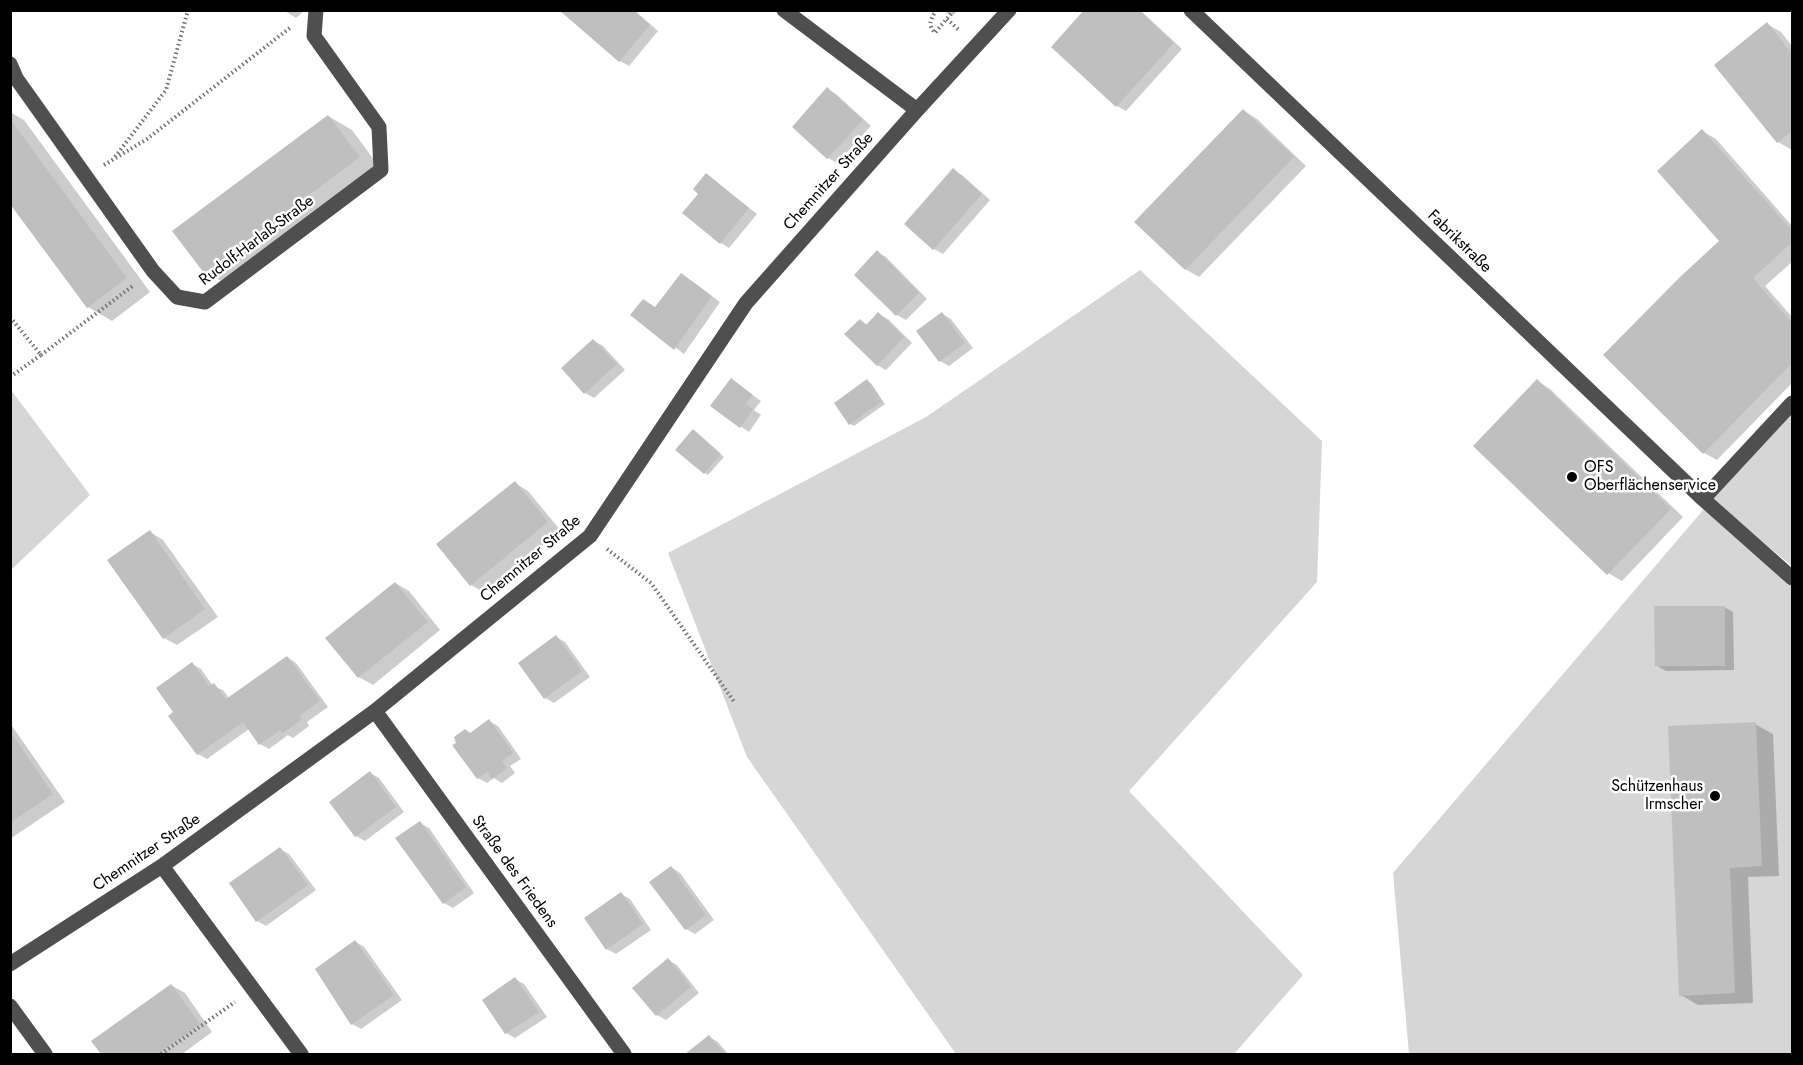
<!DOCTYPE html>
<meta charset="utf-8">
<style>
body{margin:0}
#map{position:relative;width:1803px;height:1065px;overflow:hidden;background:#fff;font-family:Jost,sans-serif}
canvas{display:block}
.frame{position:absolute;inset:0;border:12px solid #000;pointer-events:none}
</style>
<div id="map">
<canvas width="1803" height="1065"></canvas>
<div class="frame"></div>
</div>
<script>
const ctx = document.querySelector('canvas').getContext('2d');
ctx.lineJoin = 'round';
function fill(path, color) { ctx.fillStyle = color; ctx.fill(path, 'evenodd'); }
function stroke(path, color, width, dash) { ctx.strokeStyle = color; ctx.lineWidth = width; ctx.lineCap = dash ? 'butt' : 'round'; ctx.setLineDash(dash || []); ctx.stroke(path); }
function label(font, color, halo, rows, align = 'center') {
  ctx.font = font + ' Jost,sans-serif'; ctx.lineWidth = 5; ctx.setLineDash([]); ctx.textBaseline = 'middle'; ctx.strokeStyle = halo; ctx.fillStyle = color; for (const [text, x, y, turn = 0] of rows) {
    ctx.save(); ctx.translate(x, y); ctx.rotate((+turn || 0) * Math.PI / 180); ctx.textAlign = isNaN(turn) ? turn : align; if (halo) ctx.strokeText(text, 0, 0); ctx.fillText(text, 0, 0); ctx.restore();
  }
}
fill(new Path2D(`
 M1140,270L1322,441L1317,582L1129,791L1303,975L1234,1054H956L747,757L668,553L926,417Z
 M11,390L90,495L11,570Z
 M1792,406V566L1753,534L1792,572V1054H1409L1393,873Z`), '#d6d6d6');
fill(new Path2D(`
 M283,10H305L296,18Z
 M561,10H634L658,31L629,66L620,61Z
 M942,10H958L952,16Z
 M1086,10H1140L1182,49L1126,111L1117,106Z
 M1767,24L1781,32L1792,46V150L1778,142L1716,65Z
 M827,89L836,94L871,126L837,163L828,158L794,127Z
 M1244,111L1257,119L1306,166L1199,277L1185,269Z
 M10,112L24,120L150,292L112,321L88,307L10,202Z
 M328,116L352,130L383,172L230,286L205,272L175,231Z
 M1702,131L1716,139L1792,226V262L1765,286L1792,317V383L1717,460L1704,453L1721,241Z
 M953,170L962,175L990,200L943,254L934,249Z
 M707,175L757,214L729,248L721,243L700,193Z
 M877,252L886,257L927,299L906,320L897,315Z
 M690,280L720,302L684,354L633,315L656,308Z
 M879,314L888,319L912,343L886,370L877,365L860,321L868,325Z
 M942,314L951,319L973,348L949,366L940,361Z
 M594,341L603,346L625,370L594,398L585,393Z
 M731,380L761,401L754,410L761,415L749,432L740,426Z
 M867,381L871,383L885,404L854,426L850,424Z
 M1537,381L1550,389L1683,517L1622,581L1608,573Z
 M697,433L724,457L708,475L705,473Z
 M515,483L528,491L561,531L485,593L471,585Z
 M150,532L163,540L218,617L177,645L164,638Z
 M395,583L409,591L440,630L373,685L359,677L327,638Z
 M1724,607L1733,612L1734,670L1666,671L1657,666Z
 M556,637L565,642L590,677L554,703L545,698Z
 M287,657L296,663L328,707L307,722L309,726L293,738L288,735L269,749L260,744L249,729L207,759L198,754L176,712L192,664L201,669L213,686L223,690L229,698Z
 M489,721L498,726L521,759L510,766L515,773L502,783L494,778L487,783L478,778L470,734Z
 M10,723L65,802L10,839Z
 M1755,724L1773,734L1779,876L1748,877L1753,1003L1698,1005L1681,995Z
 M370,773L379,778L404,812L365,841L356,836L331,803Z
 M420,823L429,828L474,893L453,908L444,903Z
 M280,849L289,854L316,890L266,926L257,921Z
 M671,867L680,873L714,920L695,934L686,929L651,882Z
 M621,894L630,899L651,930L616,954L607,949Z
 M356,942L364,947L402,1000L361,1029L352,1024L317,969Z
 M668,960L677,965L699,993L666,1020L657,1015Z
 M515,979L524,984L547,1017L515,1038L506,1033Z
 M171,985L185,993L212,1032L182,1054H103L93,1041Z
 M709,1037L718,1042L728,1054H687Z`), '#0003');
fill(new Path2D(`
 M559,10H633L650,25L619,62Z
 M1084,10H1139L1174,43L1116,107L1051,47Z
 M1767,22L1792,54V131L1777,143L1714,65Z
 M827,87L863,120L827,159L792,127Z
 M1243,109L1294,157L1185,270L1134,222Z
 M328,115L360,157L204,273L172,231Z
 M10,119L127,278L87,308L10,204Z
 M1702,129L1792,231V242L1753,278L1792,323V363L1703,454L1603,355L1680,277L1719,241L1657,171Z
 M953,168L982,194L933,250L904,224Z
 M706,173L749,208L720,244L682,213L698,194L693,189Z
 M877,250L919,293L896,316L854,275Z
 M681,273L712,296L674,350L630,315L643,299L655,307Z
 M878,312L904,337L877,366L844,334L860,319L866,325Z
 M942,312L965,343L939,362L916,331Z
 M593,339L617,364L584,394L561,368Z
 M731,378L753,395L746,404L753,409L740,428L710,406Z
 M867,379L882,401L849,425L834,403Z
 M1537,379L1671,509L1607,575L1473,446Z
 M693,429L721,454L704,474L675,450Z
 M515,481L548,522L470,586L436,544Z
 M150,530L205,609L163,639L107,560Z
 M395,582L428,622L358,678L325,638Z
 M1654,606H1725V666H1655Z
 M556,635L582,671L544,699L518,663Z
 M287,656L320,701L299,716L301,720L282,734L280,730L259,745L243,722L197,755L168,716L173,712L156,688L192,662L209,686L214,683L226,699Z
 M489,719L513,753L502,761L507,768L492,779L487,772L477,779L452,745L456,743L454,737L465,729L470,733Z
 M1756,722L1762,866L1730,868L1735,993L1679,996L1668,726Z
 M10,731L53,794L10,823Z
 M370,771L396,807L355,837L329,802Z
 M420,821L466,887L443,904L395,838Z
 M280,847L308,885L256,922L229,883Z
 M671,866L706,915L685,930L649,882Z
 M621,892L643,924L606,950L584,918Z
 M355,940L394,995L351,1025L315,969Z
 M668,958L691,987L656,1016L632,988Z
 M515,977L539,1012L505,1034L482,1000Z
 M171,984L200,1024L158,1054H101L91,1041Z
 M709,1035L725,1054H685Z`), '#bfbfbf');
stroke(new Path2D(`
 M933,10L935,12C930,21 928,25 935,33L954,10
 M947,19L960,31
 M115,157L166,90L188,10
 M104,165L147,139L291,27
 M10,317L41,355L10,377
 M41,355L134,285
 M607,549L651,583L735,703
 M161,1054L235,1002`), '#717171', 4, [1.5, 3]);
stroke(new Path2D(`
 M784,10L917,110
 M1191,10L1703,499L1792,578
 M10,64L16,78L153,271L177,297L205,302L381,170L379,127L314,36L316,10
 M1703,499L1792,403
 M375,711L624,1054
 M162,866L301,1054
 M10,964L162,866L375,711L590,536L746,303L917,110L1009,10
 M10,1006L45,1054`), '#4f4f4f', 15);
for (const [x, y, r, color] of [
 [1572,477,6,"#000"],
 [1715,796,6,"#000"]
]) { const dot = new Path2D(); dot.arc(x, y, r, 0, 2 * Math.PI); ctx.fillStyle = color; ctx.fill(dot); stroke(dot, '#fff', 2); }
label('16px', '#000', '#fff', [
 ["Chemnitzer Straße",829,182,-48],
 ["Rudolf-Harlaß-Straße",257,241,-37],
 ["Fabrikstraße",1459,242,44],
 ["Chemnitzer Straße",531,559,-40],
 ["Chemnitzer Straße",147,853,-34],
 ["Straße des Friedens",514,872,54]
]);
label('16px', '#000', '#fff', [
 ["OFS",1584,468],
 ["Oberflächenservice",1584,486],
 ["Schützenhaus",1703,787,"right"],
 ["Irmscher",1703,805,"right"]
], 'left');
</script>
